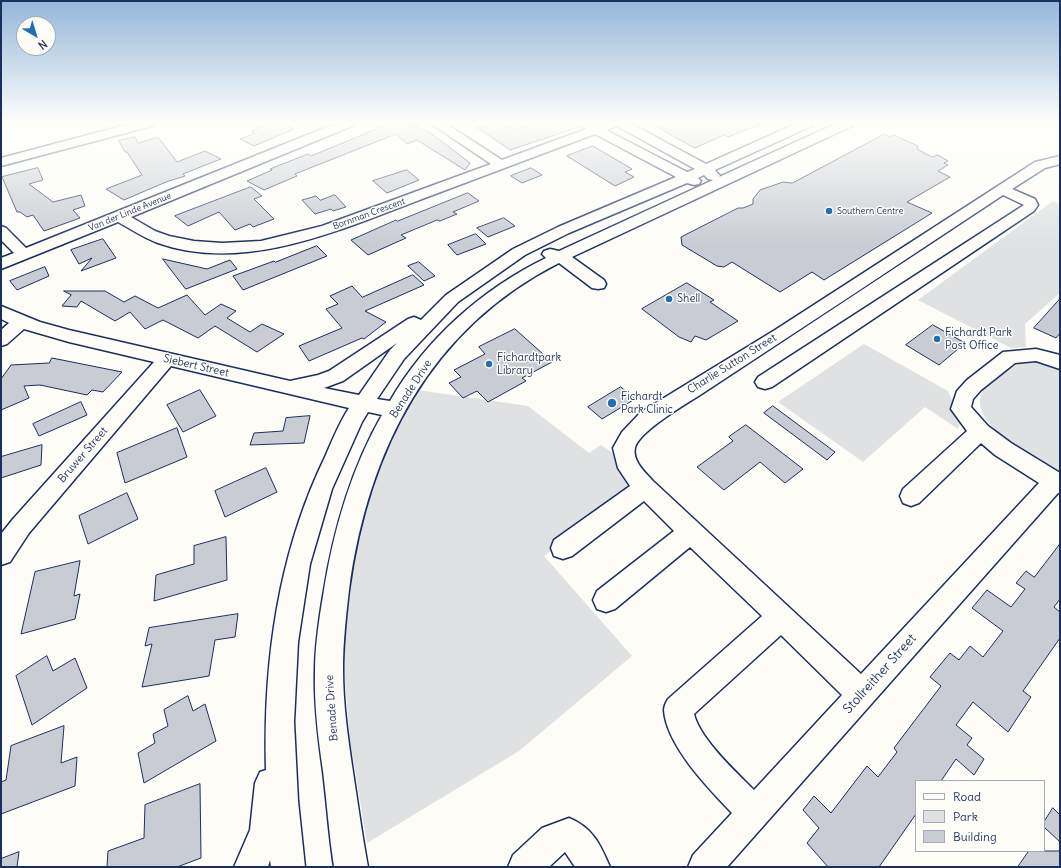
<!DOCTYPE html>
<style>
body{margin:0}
#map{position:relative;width:1061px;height:868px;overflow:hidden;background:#fdfcf7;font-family:Delius,sans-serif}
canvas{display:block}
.frame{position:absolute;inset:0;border:2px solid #1b2f5e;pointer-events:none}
.legend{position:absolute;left:915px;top:780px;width:130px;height:72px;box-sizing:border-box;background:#fdfcf7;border:1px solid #a3aaba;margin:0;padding:5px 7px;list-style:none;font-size:12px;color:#1b2f5e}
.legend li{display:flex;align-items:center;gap:8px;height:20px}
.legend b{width:20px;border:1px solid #a3aaba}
.north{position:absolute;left:16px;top:16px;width:40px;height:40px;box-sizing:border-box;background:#fdfcf7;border:1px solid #a3aaba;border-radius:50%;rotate:142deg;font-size:11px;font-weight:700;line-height:16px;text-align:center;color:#1b2f5e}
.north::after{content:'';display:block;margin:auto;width:14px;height:18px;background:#1f6fb2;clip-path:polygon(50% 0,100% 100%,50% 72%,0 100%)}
</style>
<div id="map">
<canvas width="1061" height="868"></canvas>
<div class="frame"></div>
<ul class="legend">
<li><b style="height:5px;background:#fdfcf7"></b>Road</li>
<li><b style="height:11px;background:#e0e1e3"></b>Park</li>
<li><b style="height:11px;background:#c9ccd3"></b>Building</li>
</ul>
<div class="north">N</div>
</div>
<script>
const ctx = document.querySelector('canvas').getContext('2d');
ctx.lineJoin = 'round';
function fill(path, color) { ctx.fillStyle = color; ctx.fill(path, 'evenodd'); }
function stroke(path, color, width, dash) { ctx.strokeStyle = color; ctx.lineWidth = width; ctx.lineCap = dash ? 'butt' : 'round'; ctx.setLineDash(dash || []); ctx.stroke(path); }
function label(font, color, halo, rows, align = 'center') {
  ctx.font = font + ' Delius,sans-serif'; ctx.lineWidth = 3; ctx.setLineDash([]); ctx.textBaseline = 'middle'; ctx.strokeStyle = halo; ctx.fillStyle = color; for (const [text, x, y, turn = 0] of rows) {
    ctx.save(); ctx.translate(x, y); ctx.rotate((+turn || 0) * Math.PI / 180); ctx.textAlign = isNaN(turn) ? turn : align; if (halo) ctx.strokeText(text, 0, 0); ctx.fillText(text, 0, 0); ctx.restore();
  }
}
fill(new Path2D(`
 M1053,201L1060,204V293L1025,324L1026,347L1011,348L918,300Z
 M864,344L948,391L961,421L958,429L925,407L863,462L778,402Z
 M1031,359L1060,365V474C1038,460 964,424 983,390C985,386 991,383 995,380C1007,371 1017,363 1031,359Z
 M417,390L528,406L589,453L601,445L626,462L639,488L544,556L632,656L519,751L367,843L350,740L343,658L351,575L365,505L389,440Z`), '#e0e1e3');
const building = new Path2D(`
 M271,123H282L294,129L254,146L240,139L255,133L252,131Z
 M382,123H422L414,126L428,131L470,163L465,170L417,140L407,144L396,134L295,174L297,176L264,190L247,181L272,170L270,169L308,154L311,156L355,138L385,125Z
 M494,123H504L513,130L537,123H581L582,126L510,150L478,128Z
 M650,123H761V124L728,137L724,135L695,148Z
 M885,134L890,137L894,135L918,146L917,149L932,157L938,155L948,161L944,163L948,165L938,171L950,177L907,202L932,213L824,280L812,272L780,292L732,262L724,267L717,266L682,245L681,237L738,208H743L753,204V199L760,190L783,182L792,183Z
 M135,137L138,143L158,137L177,162L205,151L221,159L183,174L185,176L166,182L124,200L106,189L142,175L127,152H125L119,141Z
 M593,146L632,169L625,172L634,177L615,186L567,156Z
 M38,168L43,180L29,184L53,202L81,195L85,206L73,210L80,218L44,231L33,215L27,217L20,212H17L2,177Z
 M531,168L542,175L522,183L511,176Z
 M407,170L419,180L387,193L373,181Z
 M251,187L262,196L254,199L274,219L253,227L250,224L235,230L219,212L188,226L175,216Z
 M468,193L479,201L453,212L457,214L440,221L437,220L401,235L406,238L368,255L351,240L396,220L397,221Z
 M335,195L346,207L333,211L331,209L315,214L302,200L316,196L320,200Z
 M504,218L515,226L488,237L477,228Z
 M476,234L486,244L457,255L448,245Z
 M103,239L116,258L81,271L92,258L79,264L71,250Z
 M317,246L327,256L243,290L233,276L274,261L275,262Z
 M163,259L207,269L230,260L237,269L186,289Z
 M419,262L435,276L424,281L408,266Z
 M45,267L49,276L17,290L10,281Z
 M413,275L424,285L365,311L386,322L364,339L362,338L309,361L299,346L342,328L326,309L338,304L330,296L352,286L362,297Z
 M687,283L714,300L710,302L738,321L706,340L695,336L691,342L679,337L642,309Z
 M64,291H105L124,302L135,296L158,308L187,295L205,315L221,304L236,311L227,318L250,332L262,324L284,334L257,352L215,326L198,338L163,320L145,329L130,312L115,321L81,301L77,307L62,306L71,295Z
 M1060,299V333L1056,338L1034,328Z
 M933,325L965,343L939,365L906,345Z
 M515,329L552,362L522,378L526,381L488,402L477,391L463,398L449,383L461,377L454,370L485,354L479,347Z
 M52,358L122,372L103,392L92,390L87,395L40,385L24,386L29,398L1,410V379L11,365L49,363Z
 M621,387L635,399L602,419L588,407Z
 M200,390L216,416L183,432L167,405Z
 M81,402L87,415L39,436L33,424Z
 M773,406L835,452L827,460L764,413Z
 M310,416L304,443L250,445L254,433L283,431L286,418Z
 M746,425L803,469L785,483L760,462L724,490L697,467L733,441L729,437Z
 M177,428L187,457L125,483L117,453Z
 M42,445L41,465L1,478V457Z
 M266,468L277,492L225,517L215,491Z
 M127,493L138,519L88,544L79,516Z
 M226,537L227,580L154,601L156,575L194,564V546Z
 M1060,544V599L1054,607L1060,612V638L1023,691L1031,697L1008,732L973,702L956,725L972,738L967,745L984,759L974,775L956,759L941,781H916V814L879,867H828L807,843L819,828L803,810L814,796L831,813L867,766L878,777L897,752L894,748L941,686L930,677L950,653L959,660L970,646L983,657L1003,631L972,608L987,590L1011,607L1025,589L1016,583L1026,571L1034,577Z
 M80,561L74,596L80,594L75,619L21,634L35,572Z
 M238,614L235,637L215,640L209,676L142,687L152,644L145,646L149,628Z
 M47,656L53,671L75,658L87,688L32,725L16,676Z
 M188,696L193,711L205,704L216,741L144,783L138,753L155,743L153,734L168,726L164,710Z
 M64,726L61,763L77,757L75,786L1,814V782L6,780L11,746Z
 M200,784L201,858L177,867H107L108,851L144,838L145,805Z
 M1053,808L1060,815V842L1044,827V822Z
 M1029,851H1060V867H1018Z
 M19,852L17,867H1V859Z`);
fill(building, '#c9ccd3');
stroke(building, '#1b2f5e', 1);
const minor = new Path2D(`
 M133,123H154L152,126L1,166V158Z
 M337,123H354L352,126L131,217L155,231L169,236L194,241L222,243L261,241L322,226L491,164L430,123H445L502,160L586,129L583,126L585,123H593L597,125L602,123H630L706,164L797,123H814L812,126L715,170L720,176L719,177L837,123H854L852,126L572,257L604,280L606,284L604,288L598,289L592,288L559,263C429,329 368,450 349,590C346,616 343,643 343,669C343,704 348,738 353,772C358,804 362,835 368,867H334C329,835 327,803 323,771C318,737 314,705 315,671C315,646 319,620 323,596C333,532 350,471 382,415L368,412L362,422L332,489L310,564L298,642L294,722L298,801L305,867H271L270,860L268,867H234L250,830L255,783L260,772L266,770C263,662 278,554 325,457C332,441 339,423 349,408L171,366L29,533L10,562L1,565V534L13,519L154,362L69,342L24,329L7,344L1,346V330L9,323L1,319V306L40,322L69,330L290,381L318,375L329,371L408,319L414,317L421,320L446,295L513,249L558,227L676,177L595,134C537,156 480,177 422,199C342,229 245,274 158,243C144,238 131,229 118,222L1,269V258L14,253L1,240V226L6,228L26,248ZM617,126L695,169L687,172L606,130ZM704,175L708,179L713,180L559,251L550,249L544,251L542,254L546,258C482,289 426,339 390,401L377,399L404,359L458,302L525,255L569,233L687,183L694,185L699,184L701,181L698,178ZM397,343L390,350L359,395L324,388L343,381Z
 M1060,156V164L1045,168L1012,189L1035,199L1038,205L1034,211L772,387L765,389L758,387L755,382L758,377L1024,205L1003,195C902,262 801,329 700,395C686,404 638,432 635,448C632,461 646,473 653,481L861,674L1039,483L995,455L981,443L919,503L911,506L903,503L900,496L903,489L967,431L951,409L957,391L967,380L1003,352L1036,349L1060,355V369L1036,361L1015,363L981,390L973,399L971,407L988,426L1011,443L1060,473V493H1058L727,867H688L693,855L732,813C709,789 666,745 664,710C664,707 666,702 668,699L762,616L690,547L615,609L606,612L597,609L593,600L597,591L674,531L644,501L572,556L563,559L554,556L551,548L554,540L630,486L618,468L613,448L622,432L641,412L775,330L1035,162ZM781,635L842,695L754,790C736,772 700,739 694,714Z
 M569,818C593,828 600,844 610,867H575L565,852L549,867H508L513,855L542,828Z`);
stroke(minor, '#1b2f5e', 3);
fill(minor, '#fdfcf7');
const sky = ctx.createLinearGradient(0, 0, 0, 245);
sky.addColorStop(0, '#93b6da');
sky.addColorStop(0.5, '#fefefb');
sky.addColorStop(1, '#fefefb00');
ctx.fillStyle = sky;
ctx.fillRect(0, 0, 1061, 245);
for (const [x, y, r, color] of [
 [829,211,4,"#1f6fb2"],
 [669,299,4,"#1f6fb2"],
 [937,339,4,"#1f6fb2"],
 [489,364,4,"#1f6fb2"],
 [612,403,5,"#1f6fb2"]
]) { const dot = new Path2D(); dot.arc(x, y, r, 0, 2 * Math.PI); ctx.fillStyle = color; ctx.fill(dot); stroke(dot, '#fdfcf7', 1.5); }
label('9px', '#1b2f5e', '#fdfcf7', [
 ["Southern Centre",837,211]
], 'left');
label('9px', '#1b2f5e', '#fdfcf7', [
 ["Van der Linde Avenue",130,212,-22],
 ["Bornman Crescent",369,214,-20]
]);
label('11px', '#1b2f5e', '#fdfcf7', [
 ["Shell",677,299],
 ["Fichardt Park",945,333],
 ["Post Office",945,346],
 ["Fichardtpark",497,358],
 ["Library",497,371],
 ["Fichardt",621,397],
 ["Park Clinic",621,410]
], 'left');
label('11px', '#1b2f5e', '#fdfcf7', [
 ["Charlie Sutton Street",732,364,-32],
 ["Siebert Street",196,366,13],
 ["Benade Drive",411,389,-57],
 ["Bruwer Street",83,455,-49],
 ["Benade Drive",332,708,-94]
]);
label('13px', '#1b2f5e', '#fdfcf7', [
 ["Stollreither Street",880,674,-48]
]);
</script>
